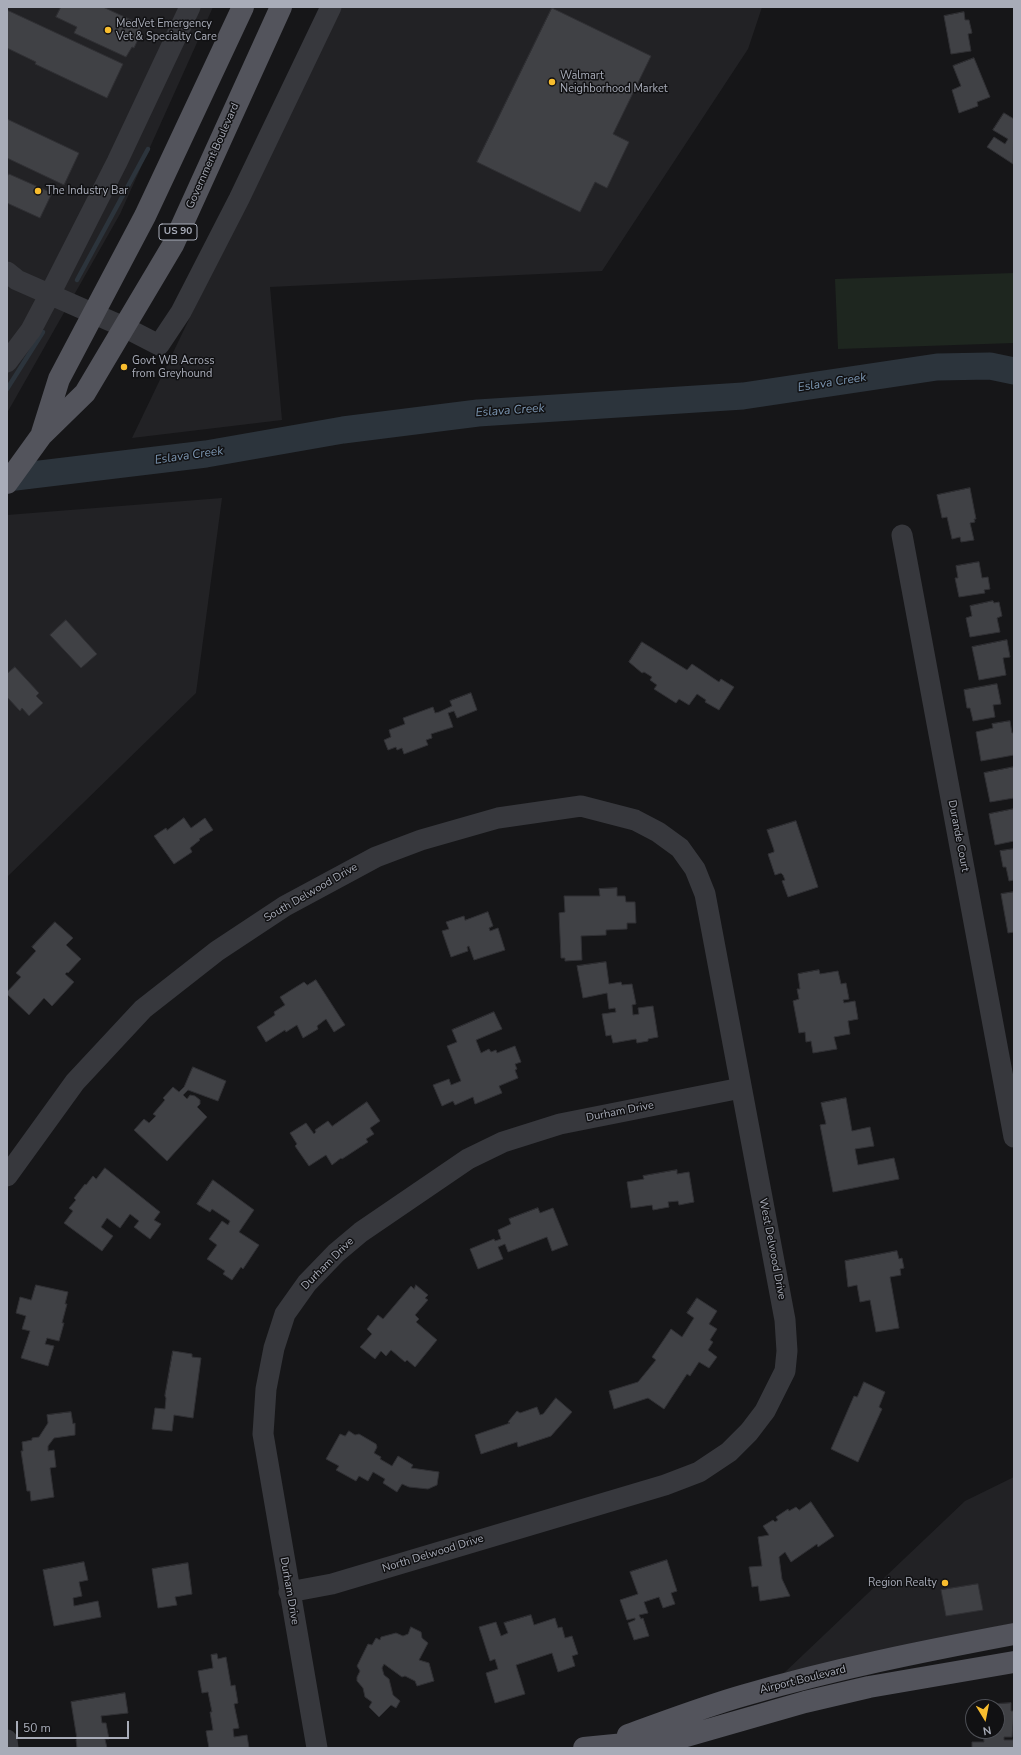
<!DOCTYPE html>
<style>
body{margin:0}
#map{position:relative;width:1021px;height:1755px;overflow:hidden;background:#161618;font-family:"Nunito Sans",sans-serif}
canvas{display:block}
.frame{position:absolute;inset:0;border:8px solid #a8acb8;pointer-events:none}
.north{position:absolute;left:965px;top:1699px;width:40px;height:40px;box-sizing:border-box;background:#111113;border:1px solid #4d4f55;border-radius:50%;rotate:170deg;font-size:11px;font-weight:700;line-height:16px;text-align:center;color:#a8acb8}
.north::after{content:'';display:block;margin:auto;width:14px;height:18px;background:#f8bd2e;clip-path:polygon(50% 0,100% 100%,50% 72%,0 100%)}
.scale{position:absolute;left:16px;top:1721px;width:113px;height:18px;box-sizing:border-box;border:2px solid #a8acb8;border-top:0;padding-left:5px;font-size:12px;line-height:14px;white-space:nowrap;color:#a8acb8;-webkit-text-stroke:3px #111113;paint-order:stroke}
</style>
<div id="map">
<canvas width="1021" height="1755"></canvas>
<div class="frame"></div>
<div class="north">N</div>
<div class="scale">50 m</div>
</div>
<script>
const ctx = document.querySelector('canvas').getContext('2d');
ctx.lineJoin = 'round';
function fill(path, color) { ctx.fillStyle = color; ctx.fill(path, 'evenodd'); }
function stroke(path, color, width, dash) { ctx.strokeStyle = color; ctx.lineWidth = width; ctx.lineCap = dash ? 'butt' : 'round'; ctx.setLineDash(dash || []); ctx.stroke(path); }
function label(font, color, halo, rows, align = 'center') {
  ctx.font = font + ' "Nunito Sans",sans-serif'; ctx.lineWidth = 3; ctx.setLineDash([]); ctx.textBaseline = 'middle'; ctx.strokeStyle = halo; ctx.fillStyle = color; for (const [text, x, y, turn = 0] of rows) {
    ctx.save(); ctx.translate(x, y); ctx.rotate((+turn || 0) * Math.PI / 180); ctx.textAlign = isNaN(turn) ? turn : align; if (halo) ctx.strokeText(text, 0, 0); ctx.fillText(text, 0, 0); ctx.restore();
  }
}
fill(new Path2D(`
 M7,7H213L120,214L7,413Z
 M339,7H762L748,49L602,271L270,287L282,420L132,438Z
 M222,498L196,693L7,877V515Z
 M1014,1477V1623L784,1673L965,1501Z`), '#222225');
fill(new Path2D(`
 M1014,273V343L838,349L835,279Z`), '#1e261f');
stroke(new Path2D(`
 M77,280L148,149
 M7,389L43,332`), '#2c343c', 4.5);
stroke(new Path2D(`
 M7,478L206,454L343,430L478,413L743,396L937,367L990,366L1014,371`), '#2c343c', 27);
const building = new Path2D(`
 M61,7H103L142,25L137,36L139,37L134,48L132,47L126,57L74,33L77,27L56,17Z
 M552,8L651,56L613,134L629,142L607,188L595,182L580,212L477,162Z
 M7,10L123,64L107,98L35,64L36,62L7,48Z
 M964,12L965,20H969L972,33L968,34L971,51L951,54L944,16Z
 M974,58L990,97L977,102L978,106L959,113L952,90L961,86L953,66Z
 M1004,113L1014,119L1013,164L987,147L994,137L1005,144L1008,139L993,130Z
 M7,119L79,153L64,185L7,158Z
 M9,174L52,193L40,218L7,203V177Z
 M970,488L976,519H974L975,522L970,523L974,540L961,542L960,537L952,539L947,517L942,518L937,495Z
 M979,562L982,578L988,577L990,589L984,590L985,593L959,597L955,578H958L956,566Z
 M993,601L994,603L999,602L1002,616L997,618L1000,632L970,637L966,618L972,616L970,606Z
 M66,620L97,654L81,668L50,635Z
 M1007,640L1010,657L1003,658L1006,675L979,680L972,647Z
 M642,642L687,670L692,664L719,682L721,679L734,687L719,710L705,702L706,700L697,694L689,705L679,699L676,703L654,689L657,685L650,680L652,677L644,672L642,673L629,662Z
 M15,667L39,693L36,696L43,703L29,716L22,708L20,711L7,697V674Z
 M997,684L1001,704L993,705L995,717L973,721L970,708H967L964,690Z
 M471,693L477,710L457,718L454,711L448,713L453,727L431,734L432,738L426,740L428,745L404,754L402,748L397,750L396,747L388,750L384,740L391,737L389,730L405,724L403,718L433,707L435,713L439,712L452,706L450,701Z
 M1010,721L1012,733H1014V755L981,761L976,732L993,728L992,724Z
 M1014,767V798L990,802L984,773Z
 M1014,809V841L995,845L989,814Z
 M184,818L191,828L205,818L213,830L199,839L200,840L190,848L192,852L174,864L154,836L166,828L167,830Z
 M796,821L818,887L788,897L782,881L785,880L783,875L781,873L775,875L768,854L774,852V850L767,830Z
 M1014,849V880L1009,881L1006,867H1003L1000,851Z
 M617,888V896H625L626,902H635L636,923H627V929L606,930V935L581,936L582,960L565,961V958H561L559,913L565,912L564,896H600L599,889Z
 M1014,892V932L1008,933L1001,894Z
 M488,912L493,926L489,928L490,931L498,928L505,950L474,960L469,946L467,947L468,951L451,957L442,931L449,929L446,922L464,916L465,920Z
 M55,922L73,938L66,945L81,959L68,973L67,972L65,974L74,982L52,1006L44,998L29,1015L7,994V992L21,977L16,973L36,951L32,947Z
 M606,962L609,984L621,982L622,985L632,984L636,1004L632,1005L633,1015L639,1014L638,1008L653,1006L658,1037L648,1039V1041L637,1043L636,1039L613,1043L611,1035L606,1036L602,1014L616,1012L615,1008L609,1009L607,993L583,998L577,966Z
 M819,970L820,974L838,971L841,984L846,983L849,999L843,1000L844,1003L855,1001L858,1019L848,1021L850,1034L834,1037L837,1049L813,1053L811,1041L806,1042L805,1032L799,1033L793,1001L799,999L797,989H800L798,974Z
 M316,980L345,1025L334,1032L326,1019L317,1026L318,1029L303,1038L297,1025L286,1032L285,1030L266,1042L257,1027L275,1015L274,1012L285,1005L280,997L304,982L307,985Z
 M494,1012L502,1029L476,1040L481,1053L489,1049L491,1052L496,1050L497,1053L515,1046L521,1062L515,1064L517,1069L515,1070L518,1078L499,1086L502,1093L475,1104L473,1097L455,1105L453,1101L442,1106L433,1085L449,1079L451,1085L461,1081L447,1046L457,1042L452,1030Z
 M193,1067L226,1081L218,1101L188,1090L183,1095L187,1099L190,1095L195,1096L200,1100V1104L197,1107L207,1117L167,1161L134,1130L144,1119L149,1123L156,1116L153,1114L165,1100L163,1098L173,1087L179,1092L184,1087Z
 M846,1098L852,1131L870,1127L874,1146L855,1149L858,1165L894,1158L899,1179L833,1192L820,1125L826,1124L821,1103Z
 M367,1102L380,1121L370,1128L374,1134L366,1139L368,1142L342,1159L341,1158L332,1165L326,1155L309,1166L295,1146L297,1144L290,1133L306,1123L314,1134L316,1132L315,1130L328,1121L332,1126Z
 M105,1168L160,1212L154,1220L161,1224L150,1239L134,1227L139,1221L130,1214L120,1228L107,1218L101,1227L113,1236L102,1251L64,1223L73,1211L69,1208L76,1200L74,1198L85,1184L86,1185L93,1176L96,1179Z
 M677,1170V1174L689,1172L694,1202L679,1205L678,1201L668,1202L669,1207L653,1210L652,1205L631,1208L627,1182L644,1179L643,1176Z
 M213,1180L254,1210L239,1232L259,1245L243,1269L241,1267L232,1280L223,1274L225,1271L207,1259L217,1245L209,1239L222,1221L228,1225L230,1221L212,1209L210,1212L197,1204Z
 M538,1208L540,1213L553,1208L568,1245L552,1251L547,1237L508,1252L505,1244L498,1247L503,1259L478,1269L470,1249L494,1239L495,1241L501,1239L498,1230L511,1224L509,1219Z
 M897,1251L899,1259L902,1258L904,1268L900,1269L901,1275L890,1277L899,1328L876,1332L870,1300L860,1302L857,1285L848,1287L845,1261Z
 M36,1285L68,1292L65,1304H67L62,1323H64L59,1341L47,1338L45,1344L54,1346L48,1366L21,1358L30,1331L22,1329L26,1316L16,1313L20,1297L31,1300Z
 M416,1285L428,1295L425,1298L428,1300L415,1315L419,1319L416,1322L437,1340L415,1367L407,1360L405,1362L391,1350L386,1356L381,1351L375,1359L360,1347L372,1334L367,1329L378,1315L383,1319L411,1286L414,1289Z
 M697,1298L717,1311L709,1324L717,1329L710,1340L713,1342L708,1350L717,1357L709,1368L699,1362L690,1376L687,1374L664,1409L648,1398L614,1409L609,1391L638,1382L656,1360L652,1357L671,1329L682,1337L694,1318L687,1313Z
 M173,1351L192,1354V1357L201,1358L193,1418L174,1415L172,1431L152,1429L155,1408L165,1409L166,1398L165,1396Z
 M864,1382L885,1392L879,1407L882,1409L858,1462L831,1449L854,1396L857,1397Z
 M556,1398L572,1412L551,1436L518,1447L517,1442L481,1454L475,1435L510,1423L508,1422L517,1411L520,1413L537,1407L540,1415L543,1414Z
 M71,1412L73,1424L75,1423V1435L54,1438L48,1446V1451L54,1450L56,1467L50,1468L54,1497L31,1501L30,1491H27L21,1451H23L22,1442L32,1440V1438L39,1437L48,1423L47,1415Z
 M349,1431L355,1435L359,1434L376,1444L377,1447L374,1453L381,1457L380,1459L392,1466L398,1456L413,1465L411,1468L439,1472L437,1485L428,1489L409,1487L402,1484L397,1492L383,1483L385,1479L373,1472L368,1481L359,1476L356,1481L336,1470L339,1466L326,1459L340,1434L345,1436Z
 M811,1502L834,1536L818,1547L817,1544L791,1562L785,1552L779,1557L782,1579L790,1596L760,1601L758,1586L752,1587L749,1567L762,1566L758,1537L769,1535L763,1526L773,1520L775,1522L778,1520L776,1517L788,1509L789,1511L796,1507L799,1510Z
 M667,1560L677,1591L671,1593L675,1604L663,1608L659,1597L644,1602L648,1613L639,1615L641,1619L643,1618L649,1636L634,1640L628,1623L635,1620V1618L627,1620L620,1600L638,1594L630,1572Z
 M84,1562L88,1580L79,1582L82,1596L73,1598L74,1606L98,1601L101,1617L54,1626L43,1570Z
 M188,1563L192,1594L175,1597L177,1605L158,1608L152,1569Z
 M978,1584L983,1610L946,1616L941,1590Z
 M531,1615L534,1625L555,1618L558,1628L562,1627L565,1638L572,1636L578,1654L572,1656L575,1666L558,1672L552,1653L516,1665L525,1694L495,1703L486,1673L498,1669L495,1659L490,1661L479,1627L496,1622L501,1636L508,1633L504,1623Z
 M411,1627L421,1632L422,1638L428,1643L419,1660L429,1663L434,1681L417,1686L415,1681L405,1676L402,1677L384,1664L382,1668L384,1675L389,1679L393,1695L400,1701L396,1708L391,1705L379,1717L369,1707L372,1702L365,1697L363,1688L357,1681V1677L360,1671L357,1666L368,1644L372,1645L376,1638L380,1640L381,1637L396,1633L403,1636L408,1634Z
 M217,1654L218,1659L226,1657L231,1686L235,1685L238,1703L234,1704L239,1728L233,1729L234,1737L247,1735L249,1748H209L206,1731L213,1730L210,1712H212L208,1692L202,1693L198,1671L213,1668L211,1655Z
 M125,1693L128,1713L101,1716L102,1723H106L109,1739H105L107,1748H77L76,1740L77,1739L71,1702Z
 M1011,1703V1711H1014L1012,1737H1004V1740H1014V1748H972V1742H984L983,1731H997V1707H982V1705Z`);
fill(building, '#404145');
stroke(building, '#303034', 1);
stroke(new Path2D(`
 M7,272L17,280L124,327L159,345L181,312L239,199L331,7
 M7,362L31,330L50,294L117,162L190,7
 M902,535L1014,1137
 M7,1176L75,1082L143,1009L217,951L285,906L376,857L421,840L498,818L581,806L635,820L658,832L680,848L695,869L705,894L785,1320L787,1351L785,1371L765,1411L749,1432L729,1452L699,1472L665,1485L332,1584L289,1592
 M7,1740L8,1748
 M317,1748L263,1434L266,1389L274,1348L285,1314L307,1283L336,1253L361,1232L468,1159L503,1142L560,1124L741,1088`), '#37383d', 21);
stroke(new Path2D(`
 M42,433L59,379L145,216L243,7
 M7,483L41,436L85,393L173,245L281,7
 M628,1735C667,1721 706,1706 745,1695C834,1669 924,1651 1014,1634
 M584,1748L676,1739L805,1702L869,1687L1014,1662`), '#53545c', 22);
for (const [x, y, r, color] of [
 [108,30,4,"#f8bd2e"],
 [552,82,4,"#f8bd2e"],
 [38,191,4,"#f8bd2e"],
 [124,367,4,"#f8bd2e"],
 [945,1583,4,"#f8bd2e"]
]) { const dot = new Path2D(); dot.arc(x, y, r, 0, 2 * Math.PI); ctx.fillStyle = color; ctx.fill(dot); stroke(dot, '#111113', 1.5); }
for (const [x, y, w] of [
 [178,232,38]
]) { const box = new Path2D(); box.roundRect(x - w / 2, y - 8, w, 16, 3); ctx.fillStyle = '#111113'; ctx.fill(box); stroke(box, '#a8acb8', 1); }
label('bold 10px', '#a8acb8', null, [
 ["US 90",178,232]
]);
label('11px', '#a8acb8', '#111113', [
 ["MedVet Emergency",116,24],
 ["Vet & Specialty Care",116,37],
 ["Walmart",560,76],
 ["Neighborhood Market",560,89],
 ["The Industry Bar",46,191],
 ["Govt WB Across",132,361],
 ["from Greyhound",132,374],
 ["Region Realty",937,1583,"right"]
], 'left');
label('11px', '#a8acb8', '#111113', [
 ["Government Boulevard",213,156,-66],
 ["Durande Court",958,836,79],
 ["South Delwood Drive",311,893,-30],
 ["Durham Drive",620,1112,-11],
 ["West Delwood Drive",772,1249,79],
 ["Durham Drive",328,1264,-45],
 ["North Delwood Drive",433,1554,-17],
 ["Durham Drive",289,1591,80],
 ["Airport Boulevard",803,1680,-14]
]);
label('italic 12px', '#7d98b4', '#111113', [
 ["Eslava Creek",832,383,-9],
 ["Eslava Creek",510,411,-4],
 ["Eslava Creek",189,456,-8]
]);
</script>
